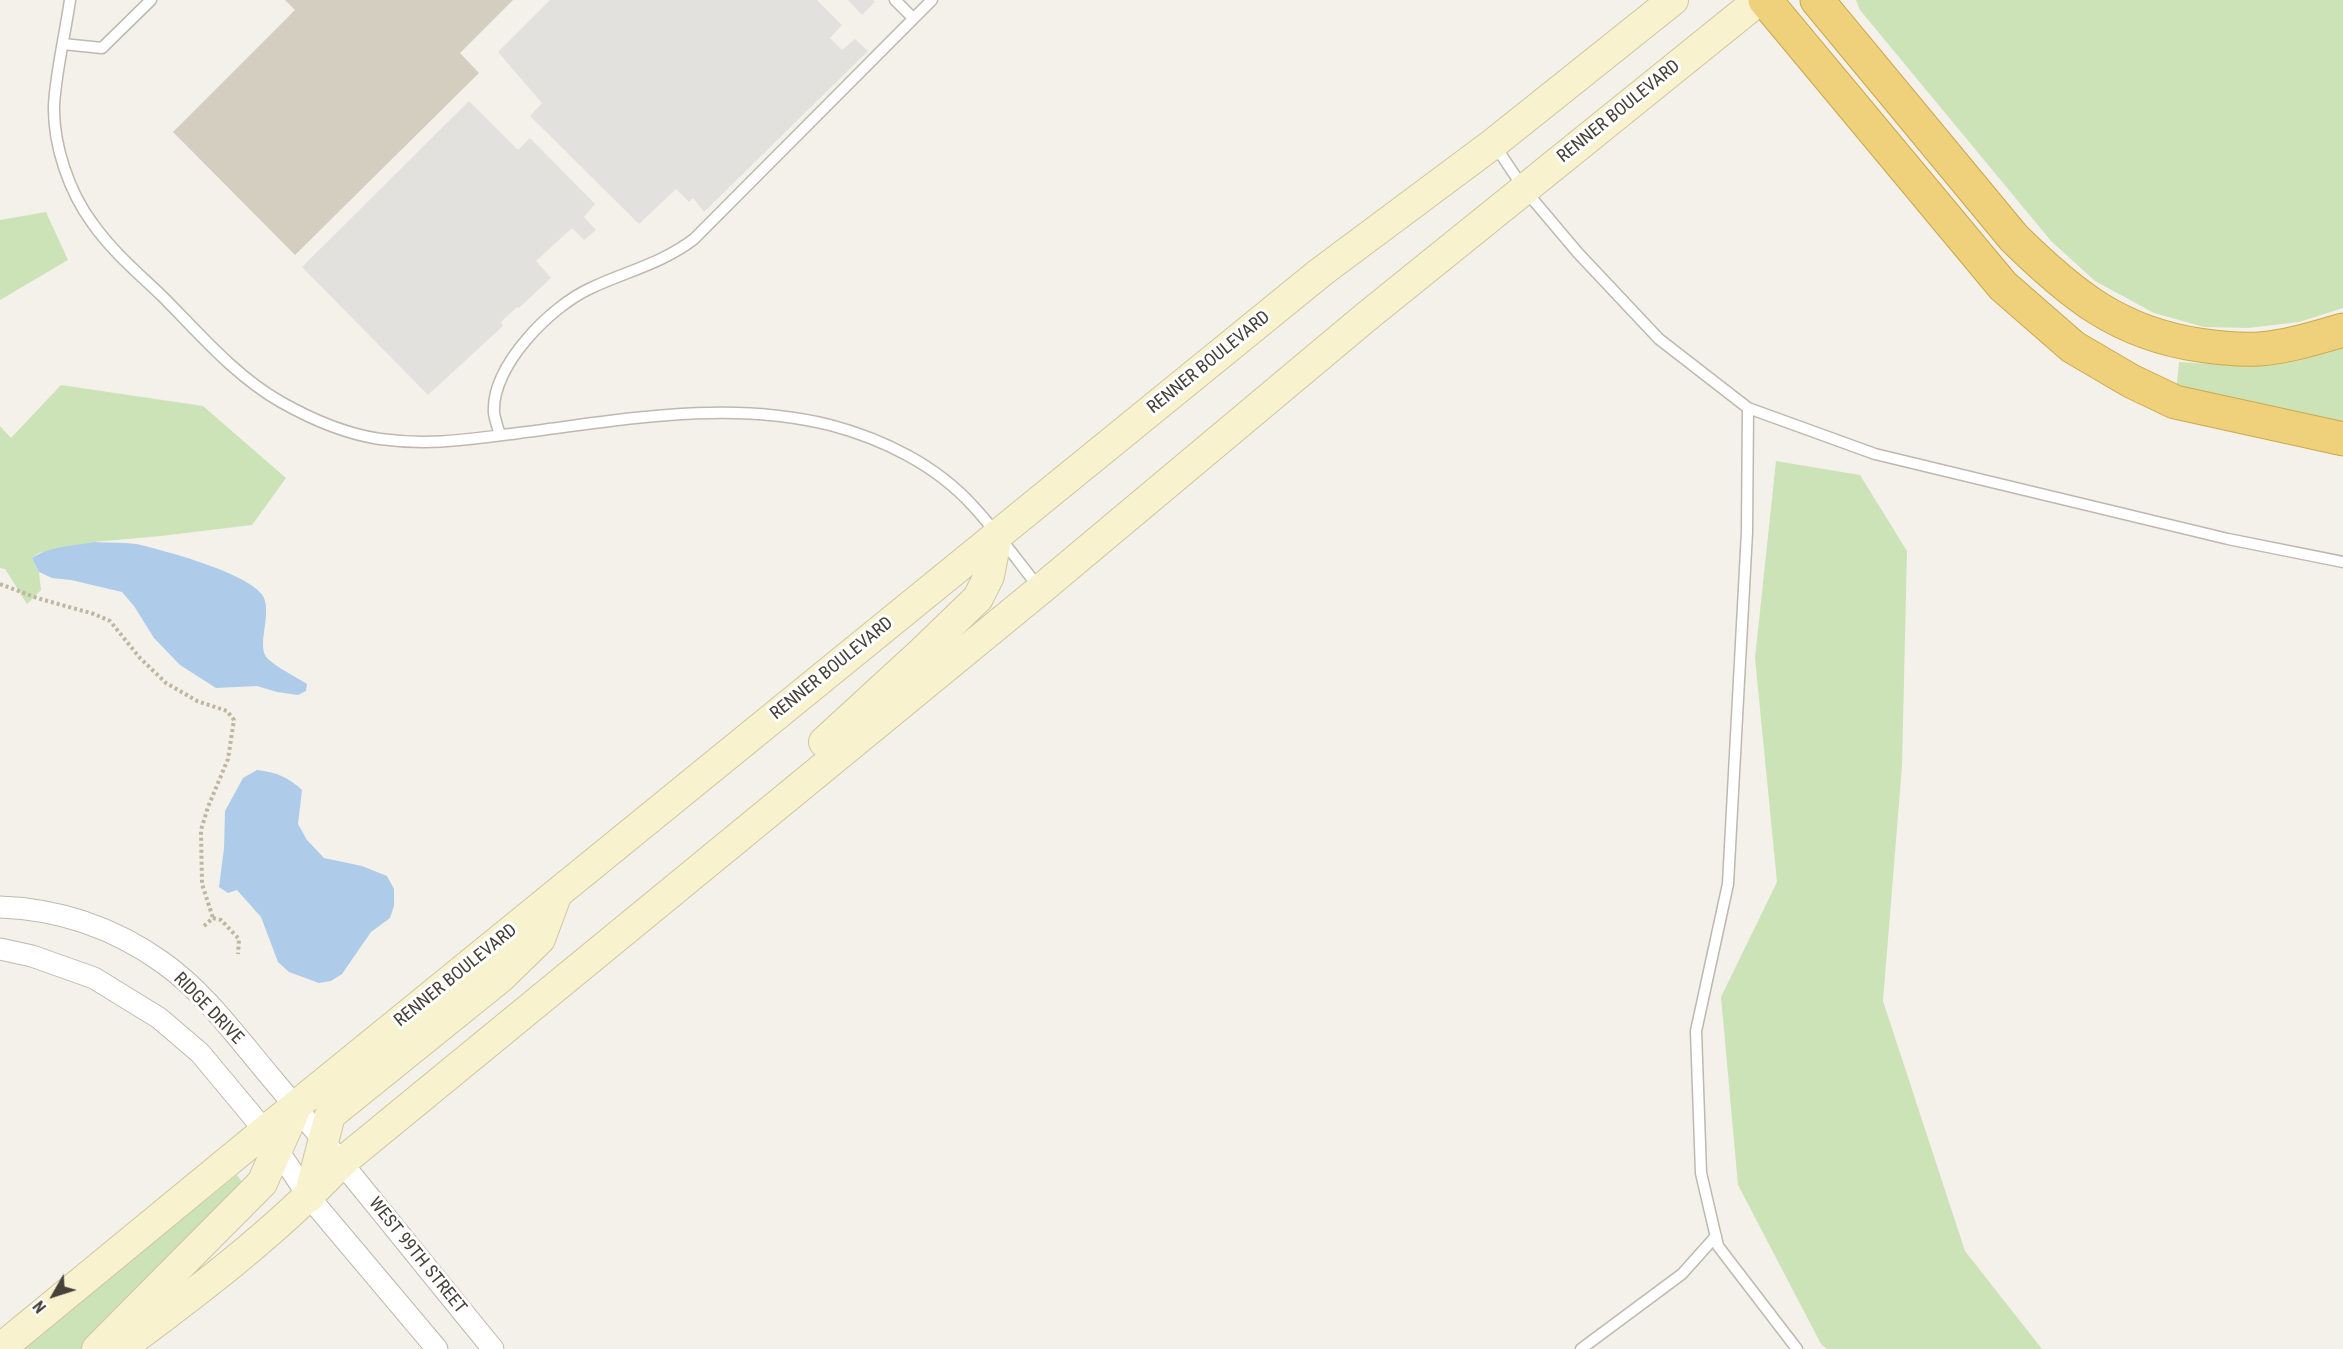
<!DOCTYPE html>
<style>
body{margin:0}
#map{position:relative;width:2343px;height:1349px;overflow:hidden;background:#f3f1ea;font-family:"Roboto Condensed",sans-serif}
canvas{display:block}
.north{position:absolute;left:24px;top:1265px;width:60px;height:60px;-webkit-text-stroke:4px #fff;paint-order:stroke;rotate:231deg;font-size:16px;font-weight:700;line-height:24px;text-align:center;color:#464239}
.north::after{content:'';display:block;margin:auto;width:21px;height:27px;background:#464239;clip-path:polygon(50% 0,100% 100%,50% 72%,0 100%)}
</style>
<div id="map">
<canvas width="2343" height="1349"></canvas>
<div class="north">N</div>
</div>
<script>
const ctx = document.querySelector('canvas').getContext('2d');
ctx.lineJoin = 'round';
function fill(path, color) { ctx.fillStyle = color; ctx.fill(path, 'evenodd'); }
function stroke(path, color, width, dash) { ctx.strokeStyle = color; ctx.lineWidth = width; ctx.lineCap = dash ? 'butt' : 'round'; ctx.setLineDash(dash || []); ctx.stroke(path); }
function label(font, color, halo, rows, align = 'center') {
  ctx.font = font + ' "Roboto Condensed",sans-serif'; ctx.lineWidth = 6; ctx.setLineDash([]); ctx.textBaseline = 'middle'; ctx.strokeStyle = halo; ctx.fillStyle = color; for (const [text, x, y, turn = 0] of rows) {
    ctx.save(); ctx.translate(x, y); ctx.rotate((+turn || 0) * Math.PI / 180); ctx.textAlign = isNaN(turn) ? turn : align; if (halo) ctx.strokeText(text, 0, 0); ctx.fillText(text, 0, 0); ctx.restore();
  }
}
fill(new Path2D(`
 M1856,0H2343V308L2299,322L2248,328L2204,327L2154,313L2095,281L2051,241L1860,10Z
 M46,212L68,260L0,300V220Z
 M2343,344V432L2176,393L2179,362L2243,366L2290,361Z
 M61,385L203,406L286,478L252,525L161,536L94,542L39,553L32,558L39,572L41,590L27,604L5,569L0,568V426L11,438Z
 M1776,461L1860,475L1907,551L1902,766L1883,1001L1965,1251L2042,1349H1827L1821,1344L1738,1185L1721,997L1777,882L1755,658Z
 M237,1175L245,1186L81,1349H21Z`), '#cce3b8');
fill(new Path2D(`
 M550,0H817L842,25L830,38L842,50L855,39L868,51L704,212L693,198L689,202L676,189L639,224L530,116L542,103L498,52Z
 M848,0H873L875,2L862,15Z
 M469,101L518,150L530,138L595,204L584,217L596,230L584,240L572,228L536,261L551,278L519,308L517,307L501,322L503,326L428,395L302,267Z`), '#e2e1de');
fill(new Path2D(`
 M94,542C107,543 123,542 136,544C163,550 249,573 263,596C273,614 255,647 268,659C279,669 295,676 307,684L306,691L298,695L277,692L257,686L216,688L180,665L154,638L134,606L122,592L71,580L52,578L39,572L32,558C50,546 74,546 94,542Z
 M257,770C276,772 288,777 302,790L298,824L307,840L324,858L362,866L387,876L394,889V906L390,918L371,932L342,974L331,981L319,983L289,972L278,962L261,917L237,890L228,893L219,887L224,848L225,811L243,778Z`), '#aecce9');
fill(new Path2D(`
 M285,0H513L460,53L479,73L295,255L173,132L295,10Z`), '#d4cec1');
const service = new Path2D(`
 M70,0C65,35 56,71 54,105C53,145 69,192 93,224C112,251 138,273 162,296C199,333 235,376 281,402C311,419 346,434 380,439C431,446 470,439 519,433C622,420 727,399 830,425C883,439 936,465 973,506C997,532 1018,561 1040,589
 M895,0L913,18
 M63,44L102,48L151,0
 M1494,144L1524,189L1578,253L1659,339L1748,408L1875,454L2228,539L2343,562
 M1748,408L1747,532L1728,884L1696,1031L1701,1173L1718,1246L1797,1349
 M500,435C498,428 495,420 494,413C491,366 551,306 591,288C627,271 661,264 694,239L932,0
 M1581,1349L1682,1274L1716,1236`);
const minor = new Path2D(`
 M0,907C58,909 114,928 162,962C206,993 239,1040 274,1081C348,1169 420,1260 493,1349
 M0,949L32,956L94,978L159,1018L200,1053L265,1131L309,1197L437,1349`);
const secondary = new Path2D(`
 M824,742L921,653L978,598L989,576L997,535
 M309,1197L330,1115L501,977L540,939L556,896
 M0,1349L265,1131L1321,272L1494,143L1673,0
 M97,1349L262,1183L294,1112
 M120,1349C197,1292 275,1233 341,1163L1041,589L1366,317L1759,0`);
const motorway = new Path2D(`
 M1765,0L2003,286L2073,347L2131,381L2175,402L2343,439
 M1817,0L2014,238C2071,294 2118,333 2199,345C2219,348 2239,350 2259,349C2287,347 2316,338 2343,330`);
stroke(service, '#beb9ae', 13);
stroke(minor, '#beb9ae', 23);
stroke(secondary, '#cec69f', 32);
stroke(motorway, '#cda84b', 35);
stroke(new Path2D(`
 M0,584L37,598L94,614L110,621L140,658L166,683L197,701L227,711L234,720L228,759L208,807L201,830L202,884L213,918
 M204,926L213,918L221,920L239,939L238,954`), '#beb6a0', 4, [3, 3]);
stroke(service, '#fff', 10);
stroke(minor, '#fff', 21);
stroke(secondary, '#f9f2cf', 30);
stroke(motorway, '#eed17a', 33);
label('18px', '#464239', '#fff', [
 ["RENNER BOULEVARD",1619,112,-39],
 ["RENNER BOULEVARD",1209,363,-39],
 ["RENNER BOULEVARD",832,669,-39],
 ["RENNER BOULEVARD",456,976,-39],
 ["RIDGE DRIVE",208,1009,46],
 ["WEST 99TH STREET",417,1256,51]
]);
</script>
